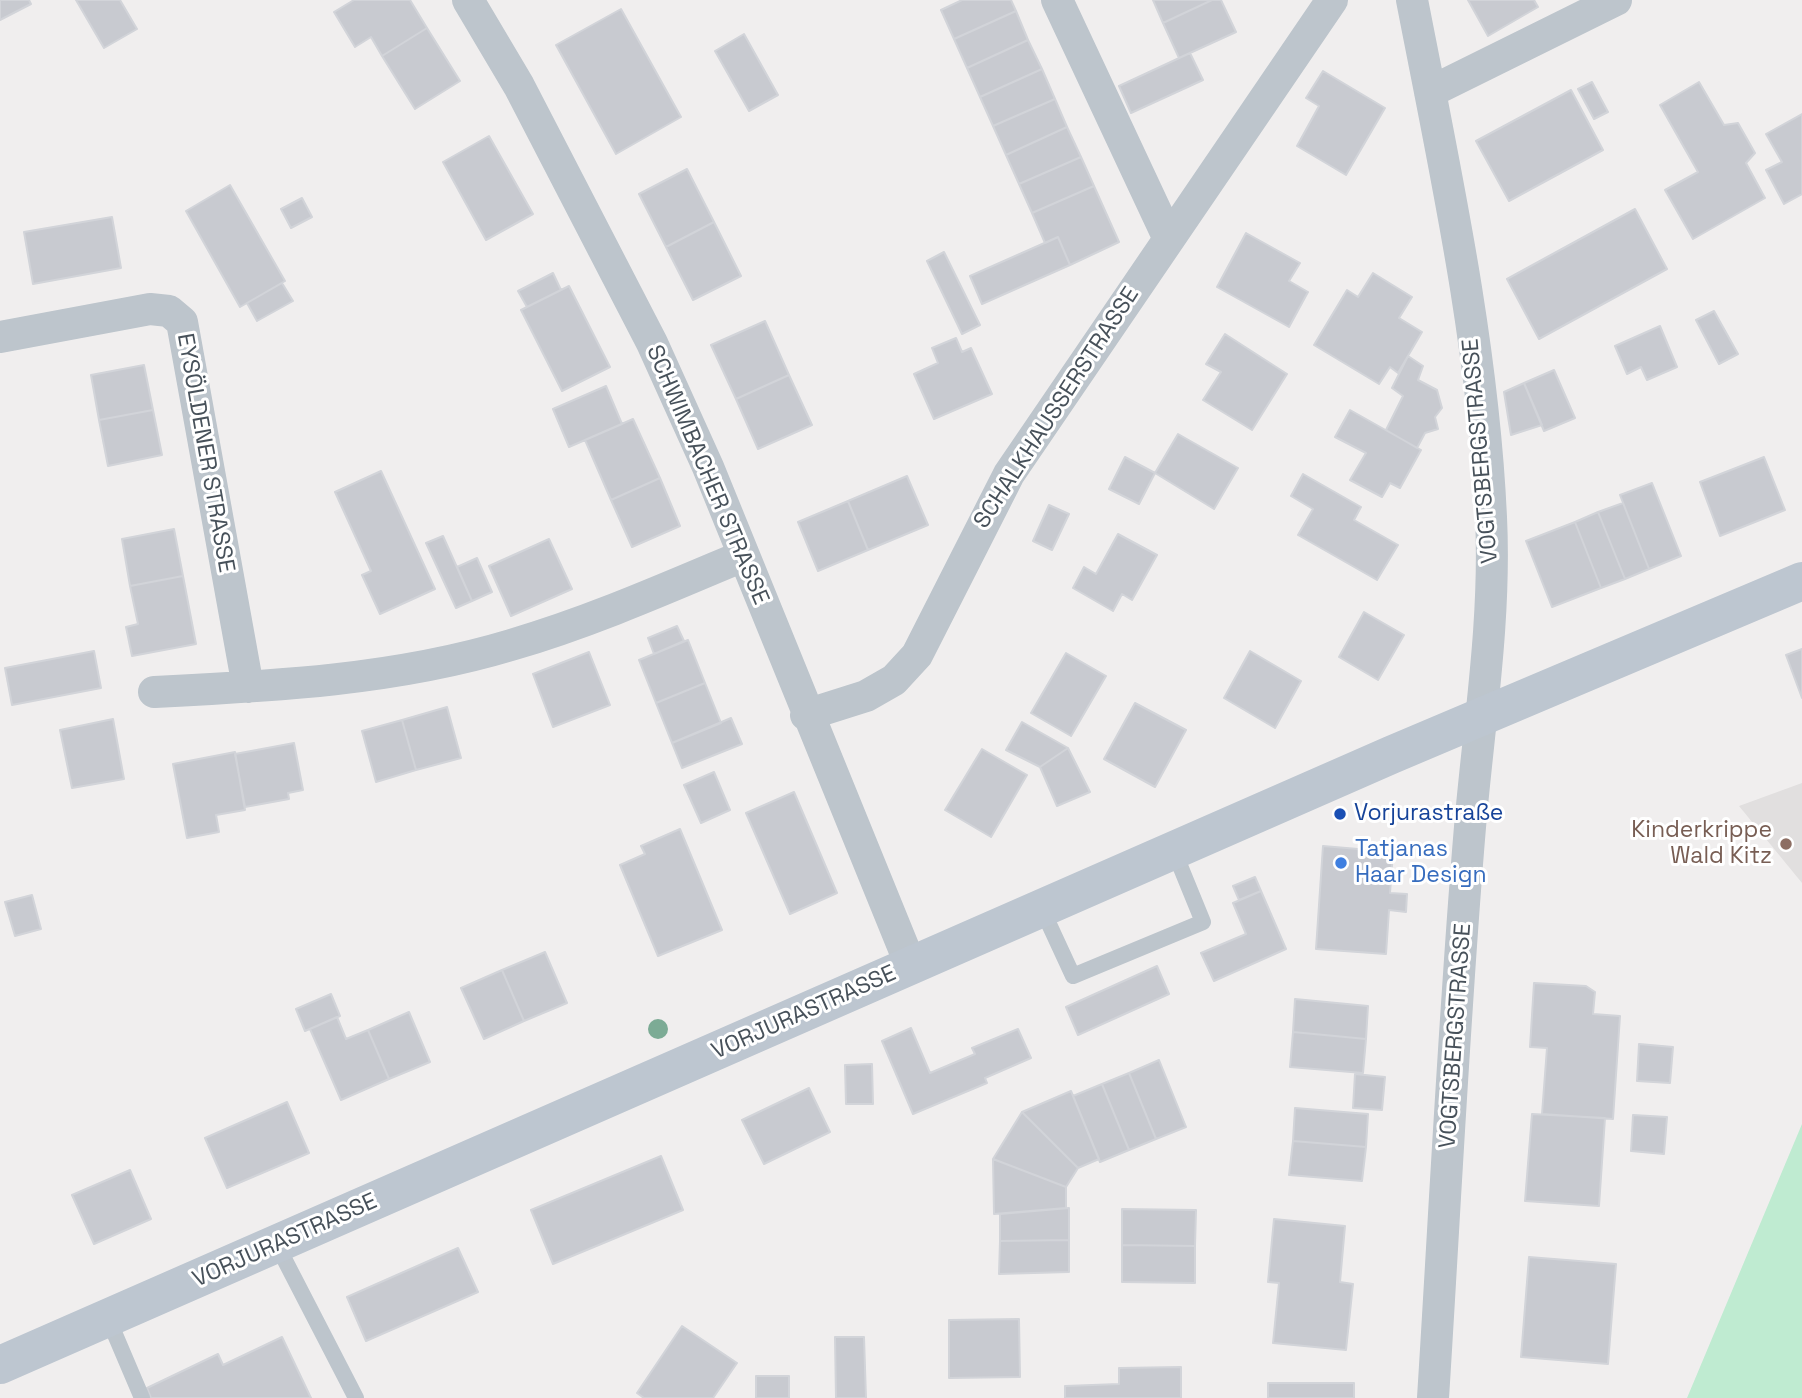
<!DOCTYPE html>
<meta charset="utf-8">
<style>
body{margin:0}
canvas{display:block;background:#f0eeee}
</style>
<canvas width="1802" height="1398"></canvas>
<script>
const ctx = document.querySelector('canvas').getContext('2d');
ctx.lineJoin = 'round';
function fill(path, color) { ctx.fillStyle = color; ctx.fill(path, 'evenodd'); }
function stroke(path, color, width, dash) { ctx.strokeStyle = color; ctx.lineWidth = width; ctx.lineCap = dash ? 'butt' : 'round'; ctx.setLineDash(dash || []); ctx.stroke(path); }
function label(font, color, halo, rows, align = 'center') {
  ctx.font = font + ' "Space Grotesk",sans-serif'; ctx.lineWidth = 6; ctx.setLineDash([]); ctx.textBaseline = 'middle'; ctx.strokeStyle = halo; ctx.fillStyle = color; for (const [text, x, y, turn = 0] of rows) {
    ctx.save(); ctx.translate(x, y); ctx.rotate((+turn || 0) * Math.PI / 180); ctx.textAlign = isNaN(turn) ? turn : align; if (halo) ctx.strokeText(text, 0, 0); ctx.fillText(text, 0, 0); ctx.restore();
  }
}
fill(new Path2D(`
 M1802,783V883L1739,806Z`), '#e1dfdf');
fill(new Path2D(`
 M1802,1124V1398H1687Z`), '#bfebd1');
const building = new Path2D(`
 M0,0H29L31,4L0,20Z
 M76,0H120L137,29L104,48Z
 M354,0H410L427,28L382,56L371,37L355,47L334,12Z
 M962,0H1011L1016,11L954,39L941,10Z
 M1153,0H1212L1163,23Z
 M1212,0H1221L1236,32L1179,58L1163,23Z
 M1468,0H1534L1538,7L1488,36Z
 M621,9L681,117L616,154L556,45Z
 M1016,11L1028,40L967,68L954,39Z
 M427,28L460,81L415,109L382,56Z
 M744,34L778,95L749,111L715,51Z
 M1028,40L1042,69L980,97L967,68Z
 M1190,53L1203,80L1131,113L1119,86Z
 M1042,69L1055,99L993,126L980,97Z
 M1323,71L1385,108L1346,175L1297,146L1319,106L1306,98Z
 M1592,82L1608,112L1594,119L1578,89Z
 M1699,82L1724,125L1738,123L1755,153L1746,163L1765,198L1693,239L1665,190L1698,172L1660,105Z
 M1571,90L1603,150L1509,201L1476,141Z
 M1055,99L1067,127L1006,155L993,126Z
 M1802,114V194L1784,204L1766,170L1782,162L1766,134Z
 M1067,127L1081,157L1019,184L1006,155Z
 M489,136L533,214L486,240L443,162Z
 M1081,157L1094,186L1032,213L1019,184Z
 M687,169L714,222L666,247L639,194Z
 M230,185L285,281L240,307L186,211Z
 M1094,186L1119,242L1070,265L1058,237L1045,243L1032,213Z
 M302,198L312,217L291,228L281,209Z
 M1635,209L1667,269L1539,339L1507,279Z
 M112,217L121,268L33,284L24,232Z
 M714,222L741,276L693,300L666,247Z
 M1246,233L1300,263L1289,281L1308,292L1289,327L1217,287Z
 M1058,237L1070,265L982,304L970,276Z
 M944,252L980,325L962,334L927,261Z
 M553,273L561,290L527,307L518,291Z
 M1373,273L1412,297L1399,318L1422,332L1398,373L1390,367L1379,384L1314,345L1347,290L1358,297Z
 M282,283L293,301L257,321L247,303Z
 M569,286L610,367L562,391L521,310Z
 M1714,311L1738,354L1719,364L1696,320Z
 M765,321L789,375L736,399L711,345Z
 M1660,326L1677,367L1647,380L1641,367L1627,374L1615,346Z
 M1225,334L1287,374L1252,430L1203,400L1221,372L1206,364Z
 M956,338L962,352L971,348L992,394L934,419L914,374L938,363L932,348Z
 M1408,356L1423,366L1418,380L1437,390L1442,408L1435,417L1438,429L1425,433L1417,448L1386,430L1403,396L1392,388Z
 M144,365L153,410L99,420L91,375Z
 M1554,370L1575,418L1544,431L1524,383Z
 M789,375L812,425L758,449L736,399Z
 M1524,383L1542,425L1511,435L1504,392Z
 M606,386L622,424L569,447L553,409Z
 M153,410L162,455L108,466L99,420Z
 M1350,410L1421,450L1400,488L1390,483L1382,497L1350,480L1366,453L1335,437Z
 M633,419L660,478L611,500L585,440Z
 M1178,434L1238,468L1214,509L1155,473Z
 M1125,457L1155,473L1139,504L1109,489Z
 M1764,457L1785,510L1720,536L1700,482Z
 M381,471L435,589L380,614L362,575L371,571L335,492Z
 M1303,474L1361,507L1354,520L1398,545L1377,580L1298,535L1313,509L1291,496Z
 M907,476L928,525L868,550L848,501Z
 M660,478L680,526L632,547L611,500Z
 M1652,483L1681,556L1649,569L1620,495Z
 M848,501L868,550L818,571L798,522Z
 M1623,503L1649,569L1625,579L1598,512Z
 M1049,505L1069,514L1052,550L1033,541Z
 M1598,512L1625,579L1601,588L1575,522Z
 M1575,522L1601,588L1552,607L1526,541Z
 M174,529L183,576L130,586L122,539Z
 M1118,534L1157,555L1132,600L1122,594L1113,611L1073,588L1084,567L1096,574Z
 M443,536L472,601L456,608L426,543Z
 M549,539L572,589L511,616L489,566Z
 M477,558L492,592L472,601L457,567Z
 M183,576L196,644L132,656L126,627L138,624L130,586Z
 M1364,612L1404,635L1378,680L1339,657Z
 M677,626L684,641L654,654L648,638Z
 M688,640L705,683L656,703L639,660Z
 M1802,649V698L1786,655Z
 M94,651L101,688L12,705L5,668Z
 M1250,651L1301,681L1275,728L1224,698Z
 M589,652L610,705L553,727L533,674Z
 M1066,653L1106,676L1071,736L1031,713Z
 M705,683L721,723L672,743L656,703Z
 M1135,703L1186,730L1155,787L1104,759Z
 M447,707L461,758L416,770L402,720Z
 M731,718L742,744L682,768L672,743Z
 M113,719L124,779L72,788L60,730Z
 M402,720L416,770L376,782L362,731Z
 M1022,722L1068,748L1040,767L1006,750Z
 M294,743L303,790L288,793L289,799L245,807L235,754Z
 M1068,748L1090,792L1057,806L1040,767Z
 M982,749L1027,775L991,837L945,810Z
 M235,752L245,810L216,815L219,832L187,838L173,764Z
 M714,772L730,810L701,823L684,785Z
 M794,792L837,893L790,914L746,813Z
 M680,829L722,930L658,956L620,865L645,854L641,846Z
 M1323,846L1393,852L1390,893L1407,894L1406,912L1389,910L1386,954L1316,949Z
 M1255,877L1261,891L1239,900L1233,886Z
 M1261,891L1286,949L1214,981L1201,953L1246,934L1233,903Z
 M32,895L41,929L15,936L5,902Z
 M545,952L567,1003L524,1021L502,970Z
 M1157,966L1169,994L1078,1035L1066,1007Z
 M502,970L524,1021L484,1039L461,988Z
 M1534,983L1586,986L1595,992L1593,1014L1620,1016L1613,1119L1542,1114L1547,1048L1530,1047Z
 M331,994L340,1016L305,1031L296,1009Z
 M1295,999L1368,1006L1366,1039L1293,1032Z
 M409,1012L430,1062L389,1079L368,1030Z
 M337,1017L346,1039L368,1030L389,1079L341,1100L310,1029Z
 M911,1028L930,1073L975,1054L972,1048L1018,1029L1031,1058L985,1078L987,1083L913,1114L882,1041Z
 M1293,1032L1366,1039L1363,1073L1290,1067Z
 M1639,1044L1673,1047L1670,1083L1637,1081Z
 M1159,1060L1186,1127L1156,1139L1129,1073Z
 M872,1064L873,1104H846L845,1065Z
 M1129,1073L1156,1139L1129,1150L1102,1084Z
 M1355,1074L1385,1077L1382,1110L1353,1108Z
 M1102,1084L1129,1150L1100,1162L1073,1096Z
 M809,1088L830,1132L764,1164L742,1120Z
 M1071,1091L1099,1159L1078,1168L1022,1112Z
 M287,1102L309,1153L227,1188L205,1138Z
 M1295,1108L1368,1114L1366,1147L1293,1141Z
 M1022,1112L1078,1168L1066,1187L993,1159Z
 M1532,1114L1605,1118L1599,1206L1525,1201Z
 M1633,1115L1667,1117L1664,1154L1631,1151Z
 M1293,1141L1366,1147L1362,1181L1289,1175Z
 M661,1156L683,1210L553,1264L531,1210Z
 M993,1159L1066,1187V1208L994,1214Z
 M130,1170L151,1219L94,1244L72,1195Z
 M1069,1208V1240L1000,1241V1214Z
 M1122,1209L1196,1210L1195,1246L1122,1245Z
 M1274,1219L1345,1226L1340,1282L1353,1284L1346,1350L1273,1343L1279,1283L1268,1282Z
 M1069,1240V1272L999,1274L1000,1241Z
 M1122,1245L1195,1246V1283L1122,1282Z
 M458,1248L478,1292L366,1341L347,1297Z
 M1529,1257L1616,1264L1608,1364L1521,1357Z
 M1019,1319L1020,1377L949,1378V1320Z
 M682,1326L737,1363L713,1398H644L637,1393Z
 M282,1337L311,1398H151L147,1388L218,1354L223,1365Z
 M835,1337H864L866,1398H836Z
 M1181,1367V1398H1065V1386L1119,1384V1368Z
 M756,1376H789V1398H756Z
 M1268,1383H1354V1398H1268Z`);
fill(building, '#c8cad0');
stroke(building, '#d2d4d9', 2);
stroke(new Path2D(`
 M1042,909L1073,976L1203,922L1174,851
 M277,1245L356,1398
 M108,1318L142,1398`), '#bdc5cc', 16);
stroke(new Path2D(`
 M468,0L519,86L652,343L708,467L911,966
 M1057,0L1168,237
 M1412,0C1445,170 1483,343 1491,517C1496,621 1479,723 1470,827C1454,1017 1445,1208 1433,1398
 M1430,92L1616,0
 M0,337L150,309L169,311L182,322L248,687
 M154,692C274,686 395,680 511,645C590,622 667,588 743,556
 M806,715L866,696L894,680L917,655L1009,474L1332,0`), '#bdc5cc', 32);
stroke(new Path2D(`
 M0,1365L1391,755L1802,581`), '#bdc6d0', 38);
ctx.fillStyle = '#7cab95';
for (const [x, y] of [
 [658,1029]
]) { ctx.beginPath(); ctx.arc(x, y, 10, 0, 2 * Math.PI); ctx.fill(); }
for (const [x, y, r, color] of [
 [1340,814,7,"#1a4fb4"],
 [1786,844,7,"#8d6e63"],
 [1341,863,7,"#3f7fe0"]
]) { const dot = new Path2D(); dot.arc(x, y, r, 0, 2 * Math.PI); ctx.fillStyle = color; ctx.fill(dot); stroke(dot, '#fff', 2.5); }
label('23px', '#47515a', '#fff', [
 ["SCHALKHAUSSERSTRASSE",1057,408,-57],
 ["VOGTSBERGSTRASSE",1481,451,-95],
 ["EYSÖLDENER STRASSE",205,453,80],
 ["SCHWIMBACHER STRASSE",707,475,67],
 ["VORJURASTRASSE",804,1013,-24],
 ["VOGTSBERGSTRASSE",1456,1036,-86],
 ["VORJURASTRASSE",285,1241,-24]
]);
label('23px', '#164399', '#fff', [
 ["Vorjurastraße",1354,814]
], 'left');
label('23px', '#785e54', '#fff', [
 ["Kinderkrippe",1772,831],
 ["Wald Kitz",1772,857]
], 'right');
label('23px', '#366cbe', '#fff', [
 ["Tatjanas",1355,850],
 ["Haar Design",1355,876]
], 'left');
</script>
